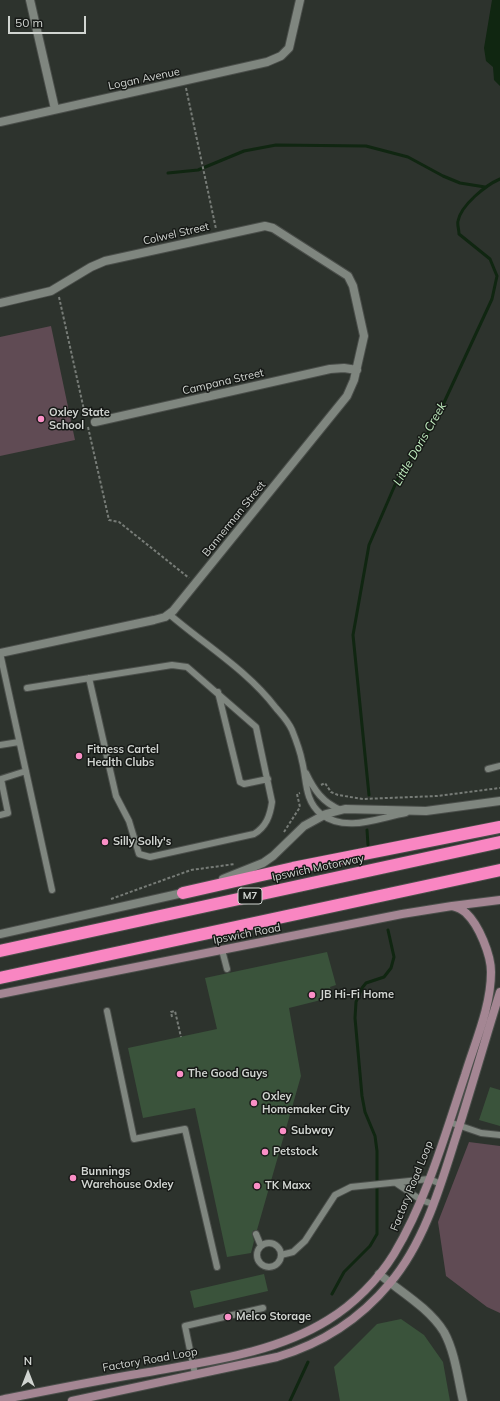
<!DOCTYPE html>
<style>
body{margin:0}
#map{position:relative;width:500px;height:1401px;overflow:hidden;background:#2d332d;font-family:Mulish,sans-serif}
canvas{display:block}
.north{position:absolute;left:8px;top:1353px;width:40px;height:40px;-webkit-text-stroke:3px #171a17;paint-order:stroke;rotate:0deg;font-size:11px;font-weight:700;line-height:16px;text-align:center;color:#d1d5d1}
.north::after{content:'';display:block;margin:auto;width:14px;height:18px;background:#d1d5d1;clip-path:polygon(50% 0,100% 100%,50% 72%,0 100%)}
.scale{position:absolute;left:8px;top:16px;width:78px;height:18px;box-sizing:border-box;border:2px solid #d1d5d1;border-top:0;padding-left:5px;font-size:12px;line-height:14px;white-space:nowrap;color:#d1d5d1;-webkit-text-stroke:3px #171a17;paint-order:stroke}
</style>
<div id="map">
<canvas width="500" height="1401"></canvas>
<div class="north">N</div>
<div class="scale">50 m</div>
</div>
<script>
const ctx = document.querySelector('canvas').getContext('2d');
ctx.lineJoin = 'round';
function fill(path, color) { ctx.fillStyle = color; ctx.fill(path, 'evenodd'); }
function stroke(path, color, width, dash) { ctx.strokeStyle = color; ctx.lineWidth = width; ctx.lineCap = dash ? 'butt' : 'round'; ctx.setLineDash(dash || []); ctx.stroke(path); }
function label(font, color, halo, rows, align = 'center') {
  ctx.font = font + ' Mulish,sans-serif'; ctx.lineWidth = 3; ctx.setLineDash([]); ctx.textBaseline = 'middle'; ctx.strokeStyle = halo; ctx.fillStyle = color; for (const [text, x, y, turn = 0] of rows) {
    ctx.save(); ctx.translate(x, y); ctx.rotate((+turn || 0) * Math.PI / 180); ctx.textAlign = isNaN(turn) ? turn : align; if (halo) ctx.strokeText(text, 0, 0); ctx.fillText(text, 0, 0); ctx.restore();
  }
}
fill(new Path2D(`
 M51,326L75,440L0,456V337Z
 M469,1142L500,1146V1313L487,1307L446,1276L438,1222Z`), '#604b54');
fill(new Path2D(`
 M492,0H500V86L494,80L493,67L486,61L484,48Z`), '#102611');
stroke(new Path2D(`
 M168,173L198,170L244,151L276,145L366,146L408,157L443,176L460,183L485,187
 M369,795L353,635L369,545L398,478L435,422L492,299L497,276L490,259L459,234C459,229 457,225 458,221C461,205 486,185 500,179
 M367,830L368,845
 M332,1294L344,1272L370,1246L377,1234V1151L375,1136L365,1112L362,1096L355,1018L356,1002L362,988L366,983L384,977L391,968L394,957L388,930
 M290,1401L308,1362`), '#102611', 3);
fill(new Path2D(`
 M327,952L336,985L330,987L333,997L289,1008L301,1076L257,1230H254L252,1233L254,1241L251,1253L227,1257L195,1108L143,1118L128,1048L217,1029L205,978Z
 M490,1087L500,1090V1126L479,1120Z
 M264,1274L268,1291L194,1308L190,1291Z
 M401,1319L424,1335L443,1362L450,1401H340L334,1367L377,1324Z`), '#3a533b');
const lane = new Path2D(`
 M169,614C205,645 247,670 276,708C282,715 288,721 292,730C296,740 300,750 302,761C307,780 304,800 321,814C346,833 378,818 406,813
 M0,653L52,890
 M27,688L172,665L187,667L256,727L272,802C270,816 266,827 254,834L150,857L139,854L129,821L116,796L89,678
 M218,692L240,782L244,784L268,779
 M0,745L19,742
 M488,769L500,766
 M306,773C314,790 323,803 341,810
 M0,815L8,813L1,779L26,771
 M222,950L227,969
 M107,1011L134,1139L185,1129L217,1267
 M449,1122L481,1133L500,1135
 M396,1183L421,1200L433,1204
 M256,1234L261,1246
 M257 1255a12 12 0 1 1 24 0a12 12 0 1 1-24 0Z
 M281,1255L293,1252L305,1241L335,1195L351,1187L429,1179L441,1184
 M195,1374L185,1326L263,1308`);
const street = new Path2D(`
 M30,0L55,109
 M0,122L267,62L281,56L289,48L300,0
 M0,303L51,291L91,267L105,261L265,226L273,228L348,276L353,286L364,336L354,380L347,396L173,611L165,617L154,620L0,653
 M95,422L330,369L344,368L357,370
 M223,879L263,863L273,856L304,826L326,814L345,809L426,811L500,801
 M0,934L187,892
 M379,1274C401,1292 429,1308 444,1332C455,1352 458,1379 463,1401`);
const secondary = new Path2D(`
 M0,994L402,914L452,906L500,900
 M0,1400C50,1390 99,1380 149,1372C210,1361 275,1353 328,1320C354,1304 378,1280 394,1254C427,1199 445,1135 465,1075C475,1042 491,1007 491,972C491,955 479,925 466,913C462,909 457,907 452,906
 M72,1401L277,1357C321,1344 360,1319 390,1283C423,1244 439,1191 454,1143C470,1093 484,1043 500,992`);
const highway = new Path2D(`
 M183,893L293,868L500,827
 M0,951L500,842
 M0,978L500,870`);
stroke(lane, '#4a4e4a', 8);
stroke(street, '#4a4e4a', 10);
stroke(secondary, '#4a4e4a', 10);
stroke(highway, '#4a4e4a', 14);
stroke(new Path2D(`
 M186,88L216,229
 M59,297L86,419
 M88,427L109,520L119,522L189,578
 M321,785L325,783L331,792L338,795L363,799L437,796L500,788
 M284,832L300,807L297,794L300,793
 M111,899L191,870L235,864
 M172,1017L171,1012L175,1011L181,1037`), '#777c77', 2, [3, 2]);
stroke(lane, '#7f867f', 6);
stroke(street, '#7f867f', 8);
stroke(secondary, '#a48693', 8);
stroke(highway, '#f986c2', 12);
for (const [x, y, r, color] of [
 [41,419,4,"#fa8fc6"],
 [79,756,4,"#fa8fc6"],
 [105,842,4,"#fa8fc6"],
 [312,995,4,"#fa8fc6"],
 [180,1074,4,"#fa8fc6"],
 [254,1103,4,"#fa8fc6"],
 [283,1131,4,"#fa8fc6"],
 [265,1152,4,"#fa8fc6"],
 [73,1178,4,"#fa8fc6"],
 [257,1186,4,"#fa8fc6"],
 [228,1317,4,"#fa8fc6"]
]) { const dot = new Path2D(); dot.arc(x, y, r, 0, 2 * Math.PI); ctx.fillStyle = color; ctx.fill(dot); stroke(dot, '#171a17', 1.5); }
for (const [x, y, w] of [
 [250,896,24]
]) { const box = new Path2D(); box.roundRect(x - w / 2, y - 8, w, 16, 3); ctx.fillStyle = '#171a17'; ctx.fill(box); stroke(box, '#d1d5d1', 1); }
label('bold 10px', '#d1d5d1', null, [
 ["M7",250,896]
]);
label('11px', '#d1d5d1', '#171a17', [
 ["Logan Avenue",144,79,-12],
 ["Colwel Street",176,234,-13],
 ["Campana Street",223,382,-13],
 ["Bannerman Street",234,519,-51],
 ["Ipswich Motorway",318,868,-12],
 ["Ipswich Road",247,934,-11],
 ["Factory Road Loop",412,1186,-68],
 ["Factory Road Loop",150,1360,-10]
]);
label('bold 11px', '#d1d5d1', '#171a17', [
 ["Oxley State",49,413],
 ["School",49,426],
 ["Fitness Cartel",87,750],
 ["Health Clubs",87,763],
 ["Silly Solly's",113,842],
 ["JB Hi-Fi Home",320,995],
 ["The Good Guys",188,1074],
 ["Oxley",262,1097],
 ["Homemaker City",262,1110],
 ["Subway",291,1131],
 ["Petstock",273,1152],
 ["Bunnings",81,1172],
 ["Warehouse Oxley",81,1185],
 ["TK Maxx",265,1186],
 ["Melco Storage",236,1317]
], 'left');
label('italic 12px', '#c3f1c2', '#171a17', [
 ["Little Doris Creek",420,444,-60]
]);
</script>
